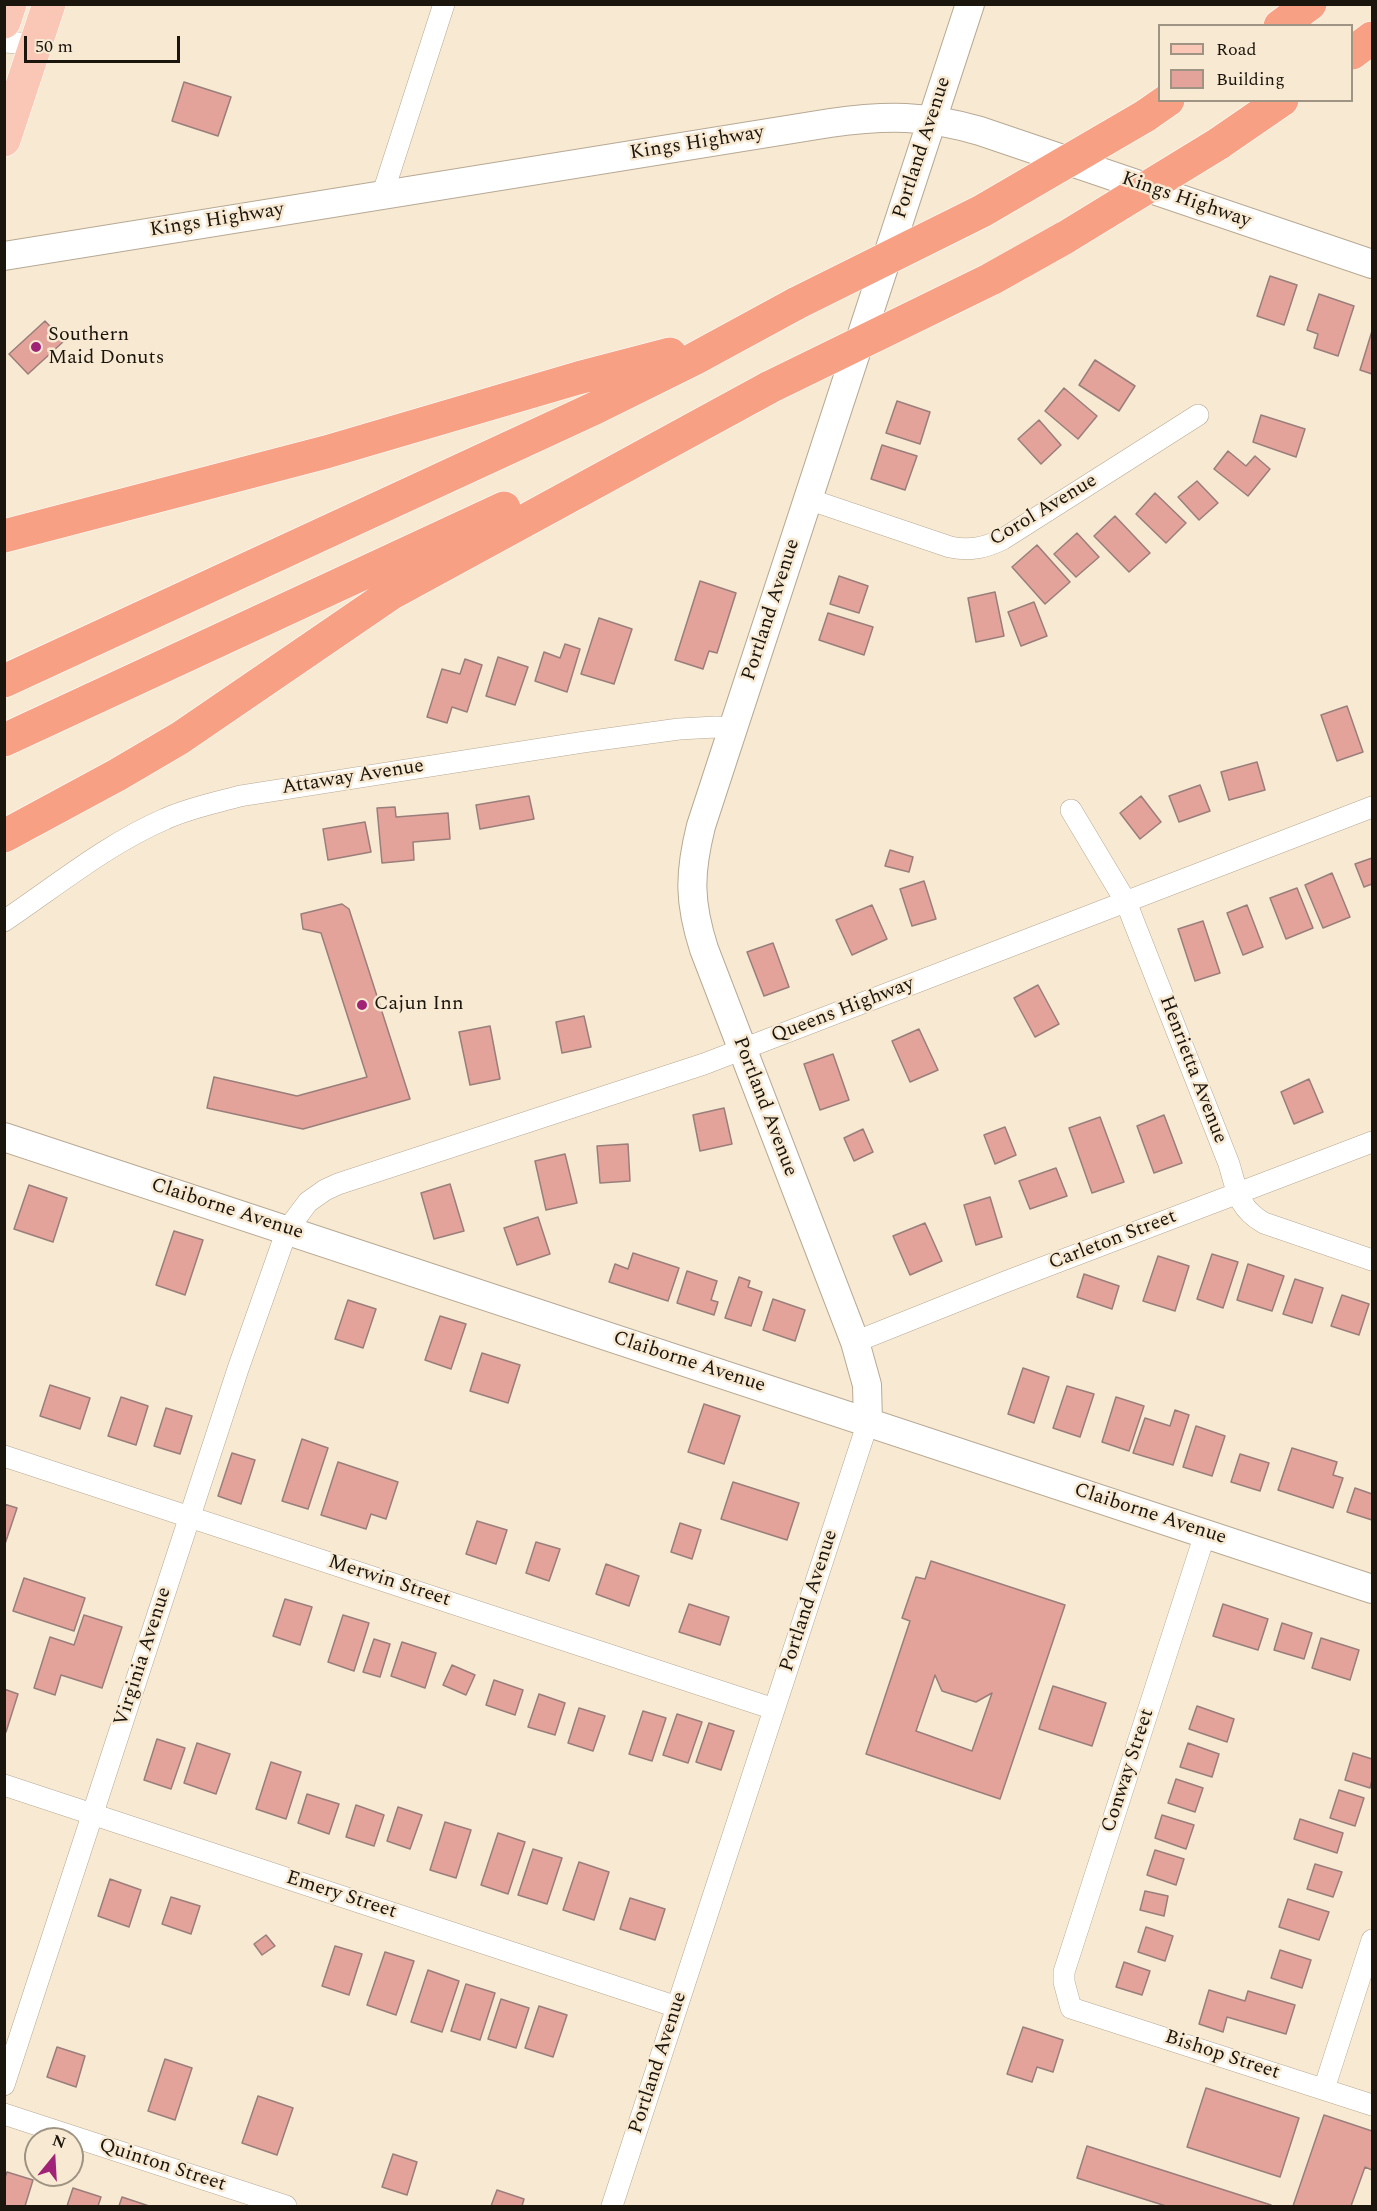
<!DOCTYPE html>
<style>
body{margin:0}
#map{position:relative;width:1377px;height:2211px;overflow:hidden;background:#f8e9d2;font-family:Spectral,serif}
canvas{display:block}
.frame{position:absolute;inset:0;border:6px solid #1a150d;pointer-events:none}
.legend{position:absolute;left:1158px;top:24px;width:195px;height:78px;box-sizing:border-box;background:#f8e9d2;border:2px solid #9f9483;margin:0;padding:8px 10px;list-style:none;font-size:18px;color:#1a150d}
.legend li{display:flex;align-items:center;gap:12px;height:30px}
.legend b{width:30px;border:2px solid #9f9483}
.north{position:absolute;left:24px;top:2127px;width:60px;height:60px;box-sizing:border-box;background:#f8e9d2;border:2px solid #9f9483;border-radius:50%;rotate:18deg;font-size:16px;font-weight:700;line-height:24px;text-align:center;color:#1a150d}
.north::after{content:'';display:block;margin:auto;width:21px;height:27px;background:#a02377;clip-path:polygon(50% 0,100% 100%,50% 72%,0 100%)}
.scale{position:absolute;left:24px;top:36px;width:156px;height:27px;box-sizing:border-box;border:3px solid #1a150d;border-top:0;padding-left:8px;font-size:18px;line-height:21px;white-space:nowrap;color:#1a150d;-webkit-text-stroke:4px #f8e9d2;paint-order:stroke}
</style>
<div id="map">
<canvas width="1377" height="2211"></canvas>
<div class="frame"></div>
<ul class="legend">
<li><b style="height:8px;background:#fac6b5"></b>Road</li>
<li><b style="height:16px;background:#e3a39b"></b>Building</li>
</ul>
<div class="north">N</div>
<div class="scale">50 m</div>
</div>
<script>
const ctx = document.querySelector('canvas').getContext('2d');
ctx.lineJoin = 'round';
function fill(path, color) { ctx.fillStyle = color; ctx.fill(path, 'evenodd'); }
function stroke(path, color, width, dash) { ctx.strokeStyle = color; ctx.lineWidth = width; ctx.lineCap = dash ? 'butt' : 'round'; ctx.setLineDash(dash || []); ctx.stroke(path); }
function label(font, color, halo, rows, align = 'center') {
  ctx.font = font + ' Spectral,serif'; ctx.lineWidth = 5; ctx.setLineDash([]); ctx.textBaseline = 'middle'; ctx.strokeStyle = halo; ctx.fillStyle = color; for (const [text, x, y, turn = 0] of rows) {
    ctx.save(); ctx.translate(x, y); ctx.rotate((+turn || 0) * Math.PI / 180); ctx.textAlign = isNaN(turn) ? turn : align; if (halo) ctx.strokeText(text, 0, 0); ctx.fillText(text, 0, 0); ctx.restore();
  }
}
const building = new Path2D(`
 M184,82L231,97L218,136L172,121Z
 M1270,276L1297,285L1284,325L1257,316Z
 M1319,294L1354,306L1338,356L1314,348L1318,334L1307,330Z
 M45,321L64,341L28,374L9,354Z
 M1372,331V374L1360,370Z
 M1095,360L1135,386L1119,411L1079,385Z
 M1064,388L1097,416L1078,439L1045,411Z
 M897,401L930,412L920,444L886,433Z
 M1261,415L1305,429L1296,457L1253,442Z
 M1039,420L1061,445L1041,464L1018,439Z
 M882,445L917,456L905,490L871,479Z
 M1228,451L1246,466L1255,456L1270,469L1248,496L1214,469Z
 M1197,481L1218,503L1199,520L1178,497Z
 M1155,493L1186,523L1166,543L1136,514Z
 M1115,516L1150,553L1129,572L1094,536Z
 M1077,533L1099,557L1076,577L1054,554Z
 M1037,545L1070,582L1045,604L1012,567Z
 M839,576L868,586L859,613L830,604Z
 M700,581L736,593L717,653L709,651L703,669L675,660Z
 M995,592L1004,636L976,642L968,598Z
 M1034,602L1047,636L1021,646L1008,612Z
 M828,613L873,627L864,655L819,640Z
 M599,618L632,629L614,684L581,674Z
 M565,644L580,649L567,692L535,681L544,652L560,658Z
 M498,657L528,667L515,705L486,696Z
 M465,659L482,665L467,712L452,707L447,723L427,717L442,669L460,674Z
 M1347,706L1363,752L1337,761L1321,715Z
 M1257,762L1265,790L1229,800L1221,772Z
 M1200,785L1210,811L1179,822L1169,796Z
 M529,796L534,819L480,829L476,805Z
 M1141,796L1161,822L1140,839L1120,813Z
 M395,807L396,817L448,813L450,839L413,842L414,860L382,863L377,808Z
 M365,822L371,852L328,860L323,829Z
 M890,850L913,857L909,872L885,866Z
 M1372,858V884L1364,887L1355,864Z
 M1332,873L1350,917L1323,928L1305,885Z
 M924,881L936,919L912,926L900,889Z
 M1297,888L1313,928L1286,939L1270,898Z
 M342,904L349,909L410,1099L303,1129L207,1108L214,1077L297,1096L367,1077L321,933L303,929L301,914Z
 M872,905L887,939L852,955L836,920Z
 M1247,905L1263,947L1243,955L1227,913Z
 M1203,921L1220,973L1195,981L1178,929Z
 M773,943L789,987L764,996L747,952Z
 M1038,985L1059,1024L1035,1037L1014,998Z
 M584,1016L591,1047L562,1053L556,1022Z
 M490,1026L500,1079L470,1085L459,1032Z
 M919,1029L938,1070L910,1082L892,1041Z
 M833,1054L849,1100L820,1110L804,1064Z
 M1309,1079L1323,1112L1294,1124L1281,1092Z
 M724,1108L732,1144L700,1151L693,1115Z
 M1164,1115L1182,1163L1154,1173L1137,1126Z
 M1100,1117L1124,1182L1092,1193L1069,1128Z
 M1005,1127L1016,1155L995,1164L984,1135Z
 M863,1129L873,1152L854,1161L844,1138Z
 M628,1144L630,1181L600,1183L597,1146Z
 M565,1154L577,1203L546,1210L535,1161Z
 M1056,1168L1067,1196L1030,1209L1019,1181Z
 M450,1184L464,1231L434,1239L421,1193Z
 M29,1185L67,1198L53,1242L14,1229Z
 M990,1197L1002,1237L976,1245L964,1205Z
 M538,1217L550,1254L517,1265L504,1228Z
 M925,1223L942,1261L910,1275L893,1236Z
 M174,1231L203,1240L185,1295L156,1285Z
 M633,1253L679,1268L668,1301L609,1282L615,1264L628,1269Z
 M1212,1254L1238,1262L1223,1308L1197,1299Z
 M1158,1256L1189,1266L1175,1311L1143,1301Z
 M1248,1264L1284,1276L1272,1311L1237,1300Z
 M687,1271L717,1281L711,1300L718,1302L714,1315L677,1303Z
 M1084,1274L1119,1286L1112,1309L1077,1297Z
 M739,1277L750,1281L748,1287L762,1292L751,1326L725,1318Z
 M1295,1279L1323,1288L1312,1323L1283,1314Z
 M1342,1295L1369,1304L1359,1335L1331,1326Z
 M773,1299L805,1310L795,1341L763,1330Z
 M348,1300L376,1309L363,1348L335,1339Z
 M440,1316L466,1324L451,1369L425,1360Z
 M482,1353L520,1365L508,1403L470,1391Z
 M1023,1368L1049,1377L1034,1423L1008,1414Z
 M50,1385L90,1398L80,1429L40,1416Z
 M1067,1386L1094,1394L1080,1437L1053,1428Z
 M121,1397L148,1406L136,1445L108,1436Z
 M1116,1397L1144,1406L1129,1451L1102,1442Z
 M704,1404L740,1416L724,1464L688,1452Z
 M166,1408L192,1416L180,1454L154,1446Z
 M1175,1410L1189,1415L1173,1465L1133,1453L1145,1418L1170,1426Z
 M1196,1426L1225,1436L1212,1476L1183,1467Z
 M302,1439L328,1448L308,1509L282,1501Z
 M1292,1448L1337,1462L1333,1475L1343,1478L1333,1508L1278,1490Z
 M232,1453L255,1460L241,1504L218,1496Z
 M1240,1454L1269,1463L1260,1491L1231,1482Z
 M338,1462L398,1482L386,1519L371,1514L366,1529L321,1515Z
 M733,1482L799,1503L787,1540L721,1519Z
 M1355,1488L1372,1494V1520L1347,1512Z
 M4,1504L17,1508L4,1547Z
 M477,1521L507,1530L496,1564L466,1554Z
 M680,1523L701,1530L692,1559L671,1552Z
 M536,1542L560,1549L549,1581L526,1573Z
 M931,1561L1065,1605L1000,1799L866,1754L910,1621L902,1618L916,1577L925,1579ZM935,1675L942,1691L976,1702L992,1693L972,1751L916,1731Z
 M606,1564L639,1576L629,1606L596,1594Z
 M24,1578L85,1598L74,1631L13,1611Z
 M285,1599L312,1607L300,1645L273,1636Z
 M689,1604L729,1617L720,1645L679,1632Z
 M1223,1604L1268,1619L1258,1650L1213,1636Z
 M84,1615L122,1627L102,1688L61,1675L55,1695L34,1688L50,1637L74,1645Z
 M343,1615L369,1623L354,1671L328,1662Z
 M1282,1623L1312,1633L1304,1659L1274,1650Z
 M1321,1638L1359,1650L1350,1680L1312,1668Z
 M374,1639L390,1644L380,1677L363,1672Z
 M402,1642L436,1653L425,1688L391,1676Z
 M452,1665L475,1675L466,1695L443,1685Z
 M494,1680L523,1690L515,1715L486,1705Z
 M1053,1686L1106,1703L1092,1746L1039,1729Z
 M4,1689L18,1694L6,1732H4Z
 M539,1694L565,1703L555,1735L528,1727Z
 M1197,1706L1234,1719L1227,1742L1189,1729Z
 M579,1708L605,1716L593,1751L568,1743Z
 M643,1711L666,1718L652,1761L629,1754Z
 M677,1714L702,1722L688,1763L663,1755Z
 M709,1723L734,1731L721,1770L696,1762Z
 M157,1739L185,1748L171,1789L144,1780Z
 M197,1743L230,1754L216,1794L184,1783Z
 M1188,1743L1219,1754L1212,1777L1180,1767Z
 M1353,1753L1372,1759V1780L1370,1788L1345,1780Z
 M271,1762L301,1772L286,1819L256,1809Z
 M1176,1779L1203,1788L1195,1812L1168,1803Z
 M1339,1790L1364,1798L1355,1826L1330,1818Z
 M307,1794L339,1804L329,1834L298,1823Z
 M356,1805L384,1815L374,1846L346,1837Z
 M398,1807L422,1815L410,1849L387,1841Z
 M1162,1815L1194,1825L1186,1849L1155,1838Z
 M1300,1819L1343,1833L1337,1853L1294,1839Z
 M445,1822L471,1830L456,1878L430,1870Z
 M498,1833L525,1842L508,1894L481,1885Z
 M533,1849L562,1858L547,1904L518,1895Z
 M1155,1850L1184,1859L1176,1885L1147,1875Z
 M579,1862L609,1872L594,1920L563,1910Z
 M1315,1864L1342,1872L1333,1897L1307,1889Z
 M110,1879L141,1890L129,1927L98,1916Z
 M1145,1891L1168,1896L1164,1916L1140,1910Z
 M171,1897L200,1906L191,1934L162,1924Z
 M630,1898L665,1909L655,1940L620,1929Z
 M1288,1899L1329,1912L1319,1940L1279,1927Z
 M1146,1927L1173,1936L1165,1961L1138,1952Z
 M266,1935L275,1946L262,1955L254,1944Z
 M335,1946L362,1954L349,1995L322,1986Z
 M1280,1950L1311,1960L1302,1988L1271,1978Z
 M385,1952L414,1961L396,2015L367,2005Z
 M1124,1962L1150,1971L1142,1995L1116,1987Z
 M428,1970L459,1981L442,2032L411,2022Z
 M466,1984L495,1993L480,2040L451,2031Z
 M1209,1990L1245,2001L1248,1991L1295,2005L1286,2034L1227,2017L1223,2032L1199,2024Z
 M501,1999L529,2008L516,2048L488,2039Z
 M539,2006L567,2015L553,2057L525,2048Z
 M1023,2027L1063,2040L1053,2072L1037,2067L1032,2082L1007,2074Z
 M57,2047L85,2056L76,2087L47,2077Z
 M165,2059L192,2068L175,2120L148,2111Z
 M1206,2088L1299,2118L1280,2177L1187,2147Z
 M258,2096L293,2108L277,2155L242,2143Z
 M1324,2115L1372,2131V2170L1365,2167L1351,2206H1293Z
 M1087,2146L1271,2205L1270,2206H1166L1077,2178Z
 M393,2154L417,2162L407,2195L382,2187Z
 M7,2172L33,2180L25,2206H4V2180Z
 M73,2188L101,2197L98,2206H67Z
 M497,2190L524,2199L522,2206H491Z
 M122,2197L149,2206H119Z`);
fill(building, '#e3a39b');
stroke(building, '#997e7a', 1.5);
const street = new Path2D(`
 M4,42L36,44
 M382,196L444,4
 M808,499L950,547C970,551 985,548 1003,539L1198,415
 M1071,810L1126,902L1229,1164C1237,1191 1238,1208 1264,1223L1372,1260
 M4,921C56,886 107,844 165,819C189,808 215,803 240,796L584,742L679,729L716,727L733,728
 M855,1342L1005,1282L1372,1142
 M4,1456L774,1709
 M1205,1534L1064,1972V1982L1071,2008L1372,2105
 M4,1785L677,2007
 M4,2085L238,1369L287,1230L308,1202L325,1190L338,1184L704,1064L1372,807
 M1324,2089L1372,1940
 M4,2114L286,2206
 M612,2206L868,1422`);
const secondary = new Path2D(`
 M4,256L830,123C887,115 925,115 980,131L1372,264
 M4,1137L1372,1589
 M868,1422L867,1385L855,1342L704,949C689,902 689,874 701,826L970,4`);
const primary = new Path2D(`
 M4,22L10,4
 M4,140L49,4`);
const highway = new Path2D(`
 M1280,26L1310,4
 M1352,53L1372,38
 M1145,116L1168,100
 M1218,144L1282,100
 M4,536L326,452L578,378L670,354
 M4,681L595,408L694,359L797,303
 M4,740L504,508
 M4,836L117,775L180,738L392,593L770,387`);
stroke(street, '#b7a994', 22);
stroke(secondary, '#b7a994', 30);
stroke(primary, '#fff', 34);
stroke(highway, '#fff', 34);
stroke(street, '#fff', 21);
stroke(secondary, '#fff', 28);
stroke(primary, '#fac6b5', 33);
stroke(highway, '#f7a083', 33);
const highwayBridge = new Path2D(`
 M797,303L982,211L1145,116
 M770,387L991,279L1066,237L1218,144`);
stroke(highwayBridge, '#fff', 34, []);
stroke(highwayBridge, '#f7a083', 33);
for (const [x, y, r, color] of [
 [36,347,6,"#a02377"],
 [362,1005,6,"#a02377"]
]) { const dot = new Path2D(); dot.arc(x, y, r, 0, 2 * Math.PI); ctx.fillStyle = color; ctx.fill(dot); stroke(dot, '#f8e9d2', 2); }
label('20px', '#1a150d', '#f8e9d2', [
 ["Kings Highway",697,144,-9],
 ["Portland Avenue",923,148,-72],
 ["Kings Highway",1186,201,19],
 ["Kings Highway",217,221,-9],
 ["Corol Avenue",1044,511,-31],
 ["Portland Avenue",772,610,-72],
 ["Attaway Avenue",353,778,-9],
 ["Queens Highway",843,1011,-21],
 ["Henrietta Avenue",1192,1070,69],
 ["Portland Avenue",764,1107,69],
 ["Claiborne Avenue",227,1210,18],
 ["Carleton Street",1113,1241,-21],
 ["Claiborne Avenue",689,1363,18],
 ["Claiborne Avenue",1150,1515,18],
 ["Merwin Street",389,1582,18],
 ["Portland Avenue",810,1601,-72],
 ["Virginia Avenue",144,1657,-72],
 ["Conway Street",1129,1771,-72],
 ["Emery Street",341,1896,18],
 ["Bishop Street",1222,2056,18],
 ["Portland Avenue",659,2063,-72],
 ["Quinton Street",162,2166,18]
]);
label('20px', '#1a150d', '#f8e9d2', [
 ["Southern",48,336],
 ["Maid Donuts",48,359],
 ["Cajun Inn",374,1005]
], 'left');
</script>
